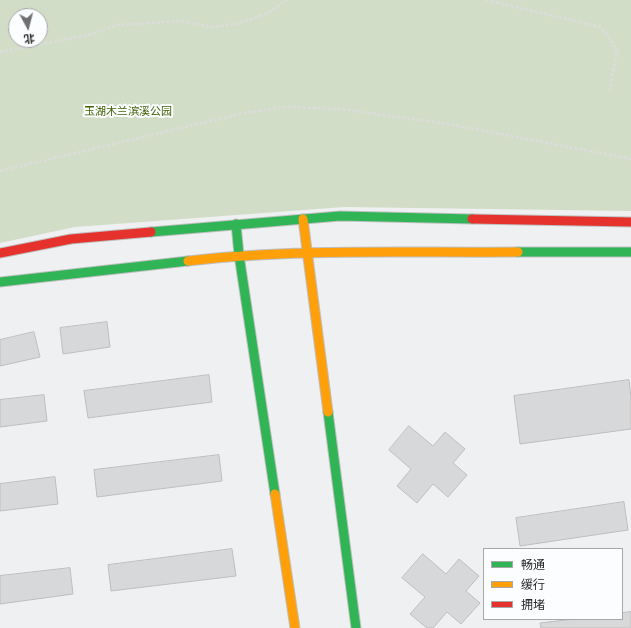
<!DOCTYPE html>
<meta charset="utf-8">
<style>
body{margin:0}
#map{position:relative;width:631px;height:628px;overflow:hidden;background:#eff0f2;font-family:Manrope,"Noto Sans SC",sans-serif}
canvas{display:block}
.legend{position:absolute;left:483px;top:548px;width:140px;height:72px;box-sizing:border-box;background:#fcfdff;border:1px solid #a7a8aa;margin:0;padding:5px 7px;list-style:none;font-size:12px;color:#28282a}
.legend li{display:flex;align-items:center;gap:8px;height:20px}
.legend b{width:20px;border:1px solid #a7a8aa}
.north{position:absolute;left:8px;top:8px;width:40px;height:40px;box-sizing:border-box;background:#fcfdff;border:1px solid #a7a8aa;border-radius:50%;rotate:173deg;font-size:11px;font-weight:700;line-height:16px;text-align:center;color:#28282a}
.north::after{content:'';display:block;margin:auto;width:14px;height:18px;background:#6e6e70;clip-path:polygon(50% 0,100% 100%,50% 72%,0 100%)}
</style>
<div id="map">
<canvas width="631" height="628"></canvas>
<ul class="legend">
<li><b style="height:5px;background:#30b455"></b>畅通</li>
<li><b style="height:5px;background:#ff9f0a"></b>缓行</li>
<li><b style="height:5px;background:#e5322d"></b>拥堵</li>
</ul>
<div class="north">北</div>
</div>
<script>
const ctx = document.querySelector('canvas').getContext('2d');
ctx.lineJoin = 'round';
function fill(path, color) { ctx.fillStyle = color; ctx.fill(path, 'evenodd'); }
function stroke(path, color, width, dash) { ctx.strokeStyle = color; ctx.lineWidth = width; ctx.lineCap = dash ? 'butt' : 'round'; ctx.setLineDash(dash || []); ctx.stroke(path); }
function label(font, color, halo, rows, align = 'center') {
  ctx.font = font + ' Manrope,"Noto Sans SC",sans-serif'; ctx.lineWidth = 4; ctx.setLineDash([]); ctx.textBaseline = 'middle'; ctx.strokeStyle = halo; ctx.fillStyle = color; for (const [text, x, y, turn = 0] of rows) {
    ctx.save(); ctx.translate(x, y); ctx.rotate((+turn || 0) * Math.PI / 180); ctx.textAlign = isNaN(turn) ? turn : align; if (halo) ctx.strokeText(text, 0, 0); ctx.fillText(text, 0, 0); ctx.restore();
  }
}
fill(new Path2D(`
 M0,0H631V211L344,207L75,227L0,243ZM16,16H40V40H16Z`), '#d2ddc7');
const building = new Path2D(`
 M107,322L110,347L63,354L60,328Z
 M34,332L40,357L0,366V340Z
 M209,375L212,402L88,418L84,391Z
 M629,380L631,397V429L520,444L514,396Z
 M44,395L47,421L0,427V400Z
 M409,426L433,446L445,432L465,449L453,463L467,475L448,497L433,484L417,503L397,486L411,469L389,450Z
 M219,455L222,481L97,497L94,470Z
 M55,477L58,504L0,511V484Z
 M624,502L628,530L520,546L516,518Z
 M232,549L236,576L111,591L108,565Z
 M423,554L446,574L459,559L479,576L466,591L480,603L461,624L447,612L433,628H427L410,614L425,597L402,578Z
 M70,568L73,594L0,604V576Z
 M631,612V628H541L540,623L574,619H622V613Z`);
fill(building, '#d7d8d9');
stroke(building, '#bebebf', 1);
const fast = new Path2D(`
 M236,224L239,255L275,494
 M151,232L340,216L472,219
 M518,252H631
 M0,282L188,261
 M328,412L356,628`);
const slow = new Path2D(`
 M303,219L328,412
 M188,261C298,248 408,253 518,252
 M275,494L295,628`);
const jam = new Path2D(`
 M472,219L631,222
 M0,253L71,239L151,232`);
stroke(fast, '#bfc0c1', 11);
stroke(slow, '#bfc0c1', 11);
stroke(jam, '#bfc0c1', 11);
stroke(new Path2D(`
 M486,0L601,27L617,49L610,90
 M0,52L93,34L116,25L181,21L211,27L237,24L266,14L287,0
 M0,171L244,113L286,107L340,109L448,124L631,159`), '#dbdcdc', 2.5, [3, 2]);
stroke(fast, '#30b455', 9);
stroke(slow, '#ff9f0a', 9);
stroke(jam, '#e5322d', 9);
label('11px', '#446206', '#fcfdff', [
 ["玉湖木兰滨溪公园",128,112]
]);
</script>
